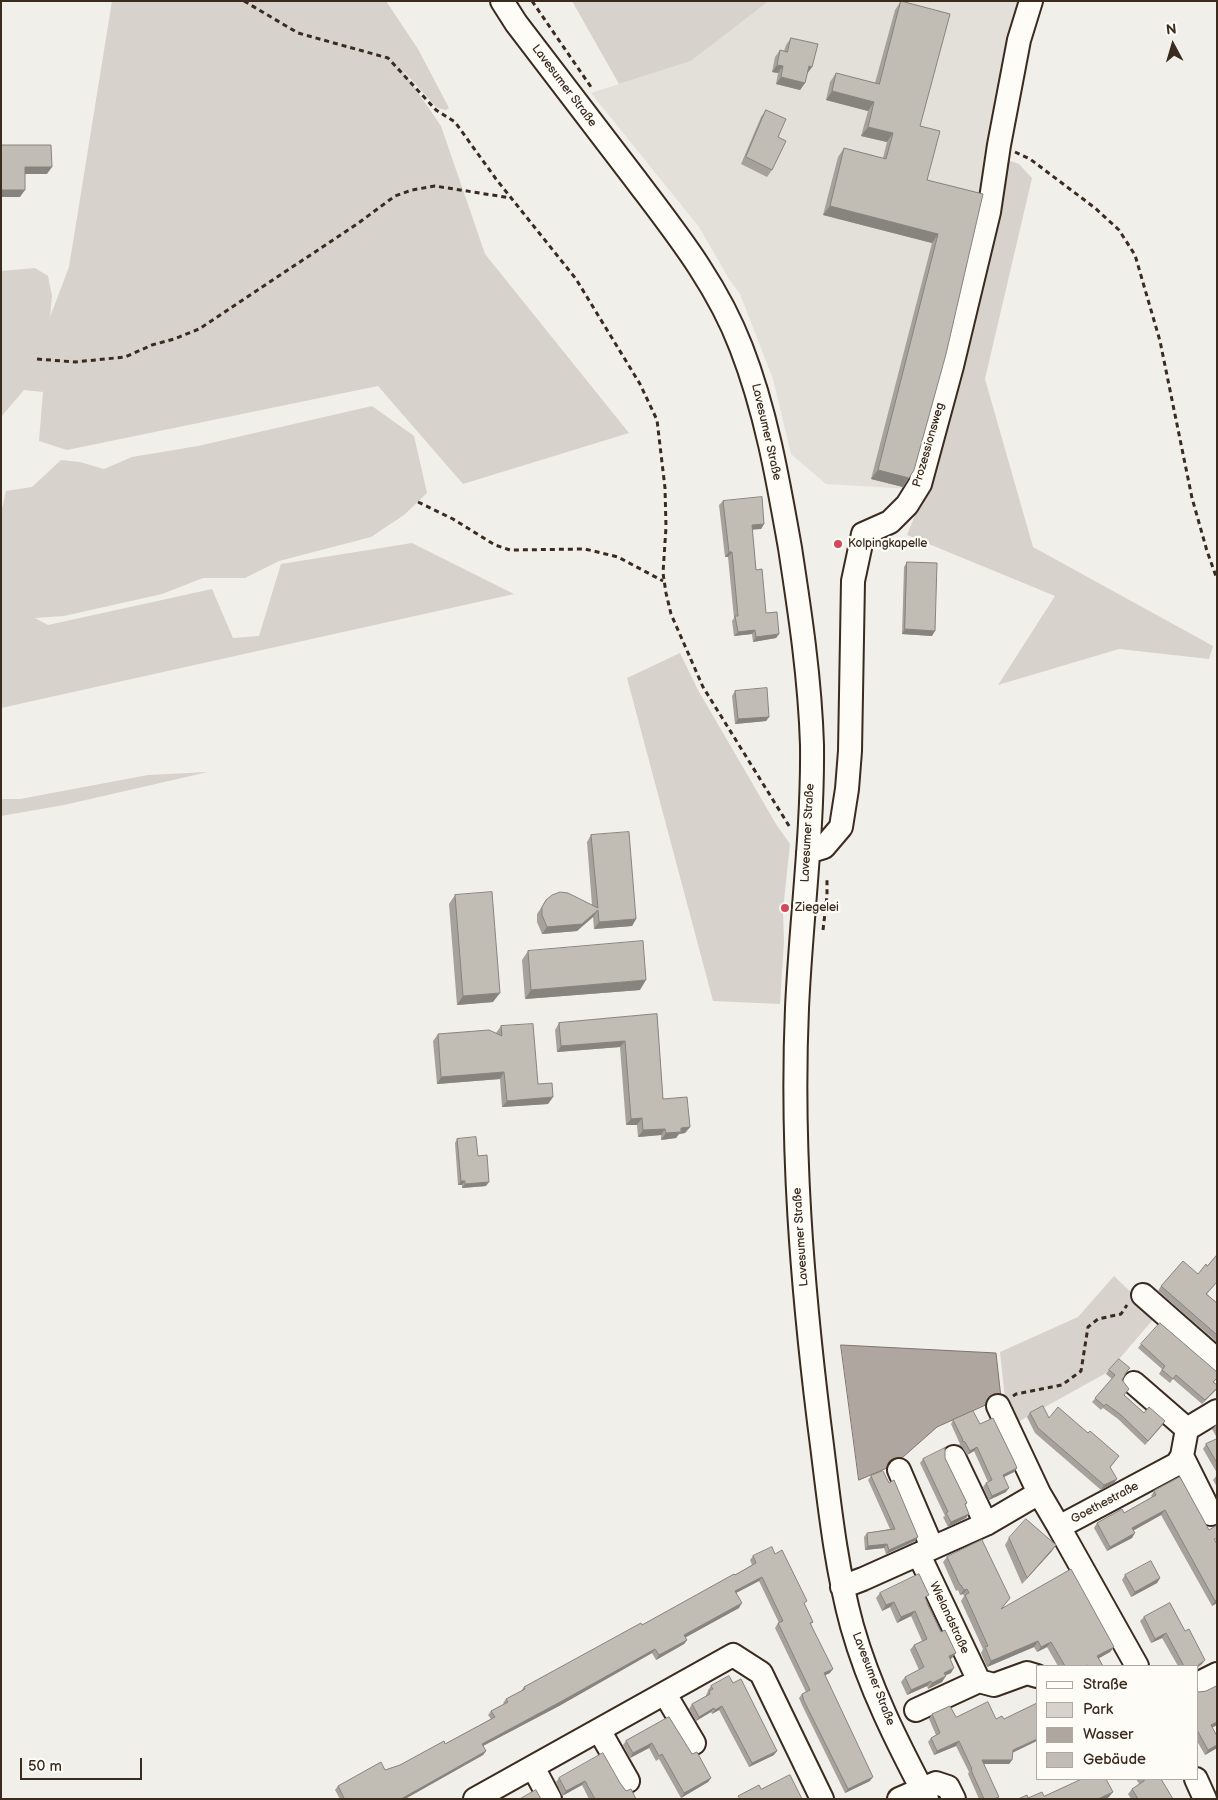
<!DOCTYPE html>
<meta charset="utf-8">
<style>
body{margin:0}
#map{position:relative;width:1218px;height:1800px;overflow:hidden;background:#f1efea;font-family:"Balsamiq Sans",sans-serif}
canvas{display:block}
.frame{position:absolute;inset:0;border:2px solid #3b2a1e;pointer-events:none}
.legend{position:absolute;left:1036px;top:1665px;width:162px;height:115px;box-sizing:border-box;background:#fdfcf7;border:1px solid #afa8a0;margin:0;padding:6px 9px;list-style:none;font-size:15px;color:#3b2a1e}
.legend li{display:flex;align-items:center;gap:10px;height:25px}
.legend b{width:25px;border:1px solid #afa8a0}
.north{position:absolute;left:1148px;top:20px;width:50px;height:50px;-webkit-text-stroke:4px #fdfcf7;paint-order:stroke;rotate:354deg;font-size:14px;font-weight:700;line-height:20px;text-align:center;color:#3b2a1e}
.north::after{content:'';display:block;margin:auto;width:18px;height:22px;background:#3b2a1e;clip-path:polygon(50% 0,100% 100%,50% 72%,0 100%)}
.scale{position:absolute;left:20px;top:1758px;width:122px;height:22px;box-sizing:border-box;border:2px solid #3b2a1e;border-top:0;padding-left:6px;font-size:15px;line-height:18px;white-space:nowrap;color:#3b2a1e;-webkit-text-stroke:4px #fdfcf7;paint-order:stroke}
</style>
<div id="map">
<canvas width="1218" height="1800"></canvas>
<div class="frame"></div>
<ul class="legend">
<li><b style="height:6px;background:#fdfcf7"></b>Straße</li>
<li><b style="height:14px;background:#d7d2cc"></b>Park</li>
<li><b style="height:14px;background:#aea69f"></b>Wasser</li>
<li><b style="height:14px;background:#c1bcb4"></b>Gebäude</li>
</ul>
<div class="north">N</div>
<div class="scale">50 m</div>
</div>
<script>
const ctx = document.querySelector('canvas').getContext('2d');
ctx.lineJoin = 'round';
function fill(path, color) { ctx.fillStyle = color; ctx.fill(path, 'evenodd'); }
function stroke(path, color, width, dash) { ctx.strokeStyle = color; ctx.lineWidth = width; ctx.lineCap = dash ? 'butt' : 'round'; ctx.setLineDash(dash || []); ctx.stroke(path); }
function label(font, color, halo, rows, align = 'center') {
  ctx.font = font + ' "Balsamiq Sans",sans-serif'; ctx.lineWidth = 4.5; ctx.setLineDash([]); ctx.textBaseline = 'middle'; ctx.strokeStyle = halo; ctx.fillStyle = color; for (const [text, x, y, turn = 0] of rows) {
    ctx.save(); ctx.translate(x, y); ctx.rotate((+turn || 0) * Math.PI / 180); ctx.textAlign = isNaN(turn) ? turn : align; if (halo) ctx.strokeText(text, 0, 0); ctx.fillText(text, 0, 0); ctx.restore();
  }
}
fill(new Path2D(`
 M769,1H1020L984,205L910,489L826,484L791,454L773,379L740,294L729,279L699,227L591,93L691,61Z`), '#e3e0da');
fill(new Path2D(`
 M112,1H386L418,49L449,108L446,110L437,108L401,68L441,126L485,254L629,433L463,484L378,386L67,450L39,441L43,392L24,390L1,417V271L35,268L48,276L52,296L50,317L69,267Z
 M572,1H769L691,61L619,84Z
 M1008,160L1019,164L1032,178L985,379L1033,547L1213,646L1209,659L1119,649L998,685L1055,596L907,535L933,471Z
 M372,406L414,436L427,493L404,515L371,537L279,561L245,578H203L162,594L64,616L35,618L48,625L212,589L233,638L259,636L281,564L412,543L514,594L1,708V513L6,491L32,487L61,460L80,462L104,469L132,457L198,446Z
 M680,653L698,690L776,824L790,844L783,910L784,941L780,1004L713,1001L627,678Z
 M208,772L64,805L1,816V799H20L148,775Z
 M1114,1276L1156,1316L1108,1372L1016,1423L1005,1399L1000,1352L1078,1317Z`), '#d7d2cc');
const water = new Path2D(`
 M841,1345L996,1353L1001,1398L937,1427L894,1465L859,1480Z`);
fill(water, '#aea69f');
stroke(water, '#80746b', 1);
const minor = new Path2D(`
 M502,1L516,23C556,75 596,128 636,180C676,233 717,284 741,347C766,411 778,480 790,548C800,613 810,679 812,745C813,833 801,920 797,1008C791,1147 802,1284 819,1422C828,1490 834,1560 852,1626C869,1687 898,1744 927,1799
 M808,852L824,847L841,827L847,789L850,751L853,581L863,534L890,522L907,505L920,484L952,366L989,212L999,145L1019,40L1031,1
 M1143,1295L1217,1360
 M1134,1383L1187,1429
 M998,1406L1039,1493
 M1182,1456L1211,1514
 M954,1457L986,1524
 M899,1470L932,1547
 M1059,1527L1137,1666
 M919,1555L979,1681L994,1685L1027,1673L1037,1676
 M842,1587L863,1579L986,1524L1039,1493L1059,1527L1177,1464L1182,1456L1187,1429L1217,1411
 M1197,1684L1217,1674
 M665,1694L694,1743
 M916,1710L979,1681
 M599,1730L628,1781
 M533,1767L550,1799
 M1196,1779L1205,1799
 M475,1799L733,1655L761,1673L822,1799
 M899,1799L936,1783L948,1787L954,1799`);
stroke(minor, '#3b2a1e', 26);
stroke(new Path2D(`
 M244,1L298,33L388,58L436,110L455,122L496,179L576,279L640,384L657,420L665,488L666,527L663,573L666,593L671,614L703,687L791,829
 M532,1L591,87
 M1015,152L1030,159L1095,208L1119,230L1135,255L1160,341L1192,498L1207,551L1217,579
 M37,359L75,362L125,357L152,345L174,339L199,329L357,224L395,196L412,190L435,186L511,198
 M418,502L453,519L495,545L510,550L585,549L618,557L663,581
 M823,930L827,896V879
 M1013,1396L1016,1394L1062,1385L1081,1371L1088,1327L1098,1319L1121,1314L1127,1305`), '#3b2a1e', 3, [5, 4]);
stroke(minor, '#fdfcf7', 22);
fill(new Path2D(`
 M901,1L920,126L927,180L983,194L909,478L903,487L871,479L932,243L823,215L838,157L844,148L883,158L887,142L861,136L868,111L826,100L830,82L836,73L875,83L895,10Z
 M791,38L807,74L805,83L800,90L776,84L778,73L772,72L775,57L780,50L784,51L786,45Z
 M766,110L778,137L772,170L767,177L741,164L761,117Z
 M723,501L764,524L761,529H752L756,570L766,613L779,634L776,638L753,642L752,634L734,636L732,621L734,618L728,557H725L719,505Z
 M907,562L932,636L902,634L904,567Z
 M735,691L769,717L766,721L735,724L732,696Z
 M591,835L636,919L632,926L594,929L593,917L577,931L542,934L537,922V914L546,900L592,905L587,842Z
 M455,895L493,1002L457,1005L449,904Z
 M528,951L640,990L525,999L522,960Z
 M657,1014L663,1099L690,1127L685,1133L679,1134L676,1138L661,1140V1135L638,1137L637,1125H626L620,1047L557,1052L555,1030L559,1023Z
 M501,1026L538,1084L553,1097L548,1104L502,1107L500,1079L437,1084L433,1041L438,1034L496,1033Z
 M457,1139L478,1156L486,1186L462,1188V1185H458L455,1143Z
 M1217,1255V1282L1207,1294L1217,1303V1342L1158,1291L1161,1286L1198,1274L1207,1266Z
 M1141,1344L1217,1378L1214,1382L1217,1385L1202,1404L1173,1379L1170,1383L1159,1374L1162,1369L1138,1348Z
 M1109,1370L1127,1372L1125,1374L1122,1380L1124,1395L1144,1413L1163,1425L1145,1445L1118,1419L1103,1408L1101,1410L1092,1402L1112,1379L1106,1374Z
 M1030,1413L1049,1418L1088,1433L1116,1460L1110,1468L1114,1483L1101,1490L1035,1433L1027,1417Z
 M953,1420L980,1424L1017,1468L1014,1472L1004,1477L1006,1492L989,1500L983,1487L986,1483L988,1482L974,1451L967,1455L962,1447L959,1445L960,1444L951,1424Z
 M1217,1424V1438L1212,1429Z
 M1217,1439V1473L1203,1449L1206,1444Z
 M945,1458L967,1503L965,1506L969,1514L966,1518L948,1527L943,1517L945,1516L920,1463L923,1459Z
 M1217,1475V1487L1213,1480Z
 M871,1476L889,1483L918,1537L915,1541L886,1554L884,1548L865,1550L864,1537L867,1533L890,1529L868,1480Z
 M1154,1491L1216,1543L1217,1603L1212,1606L1161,1515L1134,1530L1132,1538L1107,1551L1094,1528L1097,1523L1124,1513L1152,1497L1151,1496Z
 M1009,1538L1052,1551L1022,1584L1005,1545Z
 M753,1556L804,1604L813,1622L811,1624L830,1673L825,1675L870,1781L845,1793L802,1705L799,1698L802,1694L806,1692L775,1628L778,1623H779L759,1581L736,1593L739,1608L685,1637L687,1640L684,1644L656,1660L652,1653L559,1706L483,1746L486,1751L483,1755L405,1799H340L335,1790L338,1786L400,1765L445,1744L491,1719L488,1715L491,1711L504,1704L503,1703L506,1699L521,1691L524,1687L642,1625L735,1575L752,1565L750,1560Z
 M947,1557L1010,1598L1002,1608L1114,1647L1110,1652L1099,1658L1103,1666H1058L1047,1647L1037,1652L1034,1647L987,1667L981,1653L983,1649L961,1601L964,1596L963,1594L960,1595L958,1590L956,1591L943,1562Z
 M1125,1575L1160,1578L1157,1583L1131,1597L1122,1580Z
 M880,1593L926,1599L952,1658L950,1659L951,1673L945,1675L942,1682L928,1689L927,1686L907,1695L901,1682L905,1677L919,1670L910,1650L914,1645L922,1641L911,1616L897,1623L890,1607L882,1611L876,1598Z
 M1170,1603L1202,1664L1197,1666H1178L1162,1638L1151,1643L1140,1621L1144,1617Z
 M733,1683L774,1755L749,1767L719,1710L712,1714L711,1712L696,1721L689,1709L692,1704L706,1696V1695L708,1691V1690L711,1686Z
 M1217,1686V1725L1212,1728L1217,1736V1748L1205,1755L1197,1741V1691L1199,1692L1206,1691Z
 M932,1714L956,1717L1012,1753V1760L1009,1764H984L997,1799H979L968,1774L969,1772L956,1746L934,1755L928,1742L931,1738L936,1735L929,1719Z
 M669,1717L692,1754L711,1778L708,1782L681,1798L659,1759L656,1761L649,1748L630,1758L623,1745L626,1741Z
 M559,1778L620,1783L626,1791L636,1799H589L582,1785L562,1796L556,1782Z
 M1136,1779H1161L1173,1799H1131L1128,1794L1132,1789L1139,1784Z`), '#a6a29b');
fill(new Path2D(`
 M777,65L783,66L778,73L772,72Z
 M809,66L812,67L807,74L804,73Z
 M781,77L805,83L800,90L776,84Z
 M832,91L874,102L868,111L826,100Z
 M868,127L893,133L887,142L861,136Z
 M25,167H52L47,174H20Z
 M1,190H25L20,197H1Z
 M830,206L938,234L932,243L823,215Z
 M878,470L909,478L903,487L871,479Z
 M764,524L761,529L749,530L752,525Z
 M729,552H732L728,557H725Z
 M905,629L935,631L932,636L902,634Z
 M755,630L752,634L734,636L738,632Z
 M779,634L776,638L753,642L756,637Z
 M769,717L766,721L735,724L738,719Z
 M598,910L593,917L577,931L542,934L547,927Z
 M636,919L632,926L594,929L599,922Z
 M646,980L640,990L525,999L531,990Z
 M500,993L493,1002L457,1005L463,996Z
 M625,1041L620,1047L557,1052L561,1046Z
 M504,1072L500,1079L437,1084L441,1077Z
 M553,1097L548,1104L502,1107L507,1101Z
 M642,1118L637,1125H626L631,1119Z
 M690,1127L685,1133L679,1134L676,1138L661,1140L666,1133L681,1128Z
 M665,1129L661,1135L638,1137L643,1130Z
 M461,1181H465L462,1185H458Z
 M489,1182L486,1186L462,1188L465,1184Z
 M1217,1388V1389L1202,1404L1205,1400Z
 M977,1447L974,1451L967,1455L970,1451Z
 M1017,1468L1014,1472L1000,1479L1003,1475Z
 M1117,1479L1114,1483L1101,1490L1104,1485Z
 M1009,1488L1006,1492L989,1500L992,1496Z
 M1165,1510L1161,1515L1129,1533L1132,1528Z
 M969,1514L966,1518L948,1527L951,1522Z
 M1135,1533L1132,1538L1107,1551L1110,1547Z
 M918,1537L915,1541L886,1554L889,1550Z
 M887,1544L884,1548L865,1550L868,1546Z
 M1056,1545L1052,1551L1022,1584L1027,1578Z
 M762,1577L759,1581L732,1595L735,1591Z
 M1160,1578L1157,1583L1131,1597L1135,1592Z
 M967,1589L963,1594L960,1595L964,1590Z
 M1217,1600V1603L1212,1606L1215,1601Z
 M894,1602L890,1607L882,1611L886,1605Z
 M742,1603L739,1608L681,1640L684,1635Z
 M915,1611L911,1616L897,1623L901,1617Z
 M1166,1633L1162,1638L1151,1643L1155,1639Z
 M687,1640L684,1644L656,1660L659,1655Z
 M1038,1641L1034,1647L987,1667L991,1661Z
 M1051,1642L1047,1647L1037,1652L1041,1647Z
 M1114,1647L1110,1652L1094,1661L1097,1656Z
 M655,1649L652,1653L559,1706L479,1748L482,1744Z
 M956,1653L952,1658L945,1662L949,1656Z
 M1205,1660L1202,1664L1197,1668V1666Z
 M954,1668L951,1673L940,1678L944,1673Z
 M833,1669L830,1673L821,1677L824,1673Z
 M946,1676L942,1682L928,1689L932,1683Z
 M931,1681L927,1686L907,1695L911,1690Z
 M722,1706L719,1710L712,1714L715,1710Z
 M714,1708L711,1712L696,1721L699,1717Z
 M1217,1722V1725L1207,1730L1211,1725Z
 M1037,1739V1741L1010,1754L1013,1750Z
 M959,1741L956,1746L934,1755L937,1751Z
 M652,1743L649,1748L630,1758L633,1753Z
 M1217,1745V1748L1205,1755L1208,1750Z
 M486,1751L483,1755L405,1799H401Z
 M777,1751L774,1755L749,1767L752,1763Z
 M982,1760H1012L1009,1764H979Z
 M873,1777L870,1781L845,1793L848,1789Z
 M711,1778L708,1782L681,1798L684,1793Z
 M585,1781L582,1785L562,1796L566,1791Z
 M1113,1792L1109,1797L1106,1799H1098Z`), '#87847e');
const building = new Path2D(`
 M901,1L950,14L920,126L940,131L927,180L983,194L946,354L914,470L909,478L878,470L938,234L830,206L844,148L886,159L893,133L868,127L874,102L832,91L836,73L879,84Z
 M791,38L818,44L812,67L809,66L805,83L781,77L783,66L777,65L780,50L787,52Z
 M766,110L786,119L778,137L786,141L772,170L746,157Z
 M1,145H51L52,167H25V190H1Z
 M762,497L764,524L752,525L756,570L762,569L766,613L777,612L779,634L756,637L755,630L738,632L735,616H738L732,552H729L723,501Z
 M907,562L937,563L935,631L905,629Z
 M767,688L769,717L738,719L735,691Z
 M629,832L636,919L599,922L598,910L582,924L547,927L542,915V907L546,900L552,895L560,892L568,893L598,908L591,835Z
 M492,892L500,993L463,996L455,895Z
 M643,941L646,980L531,990L528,951Z
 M657,1014L663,1099L687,1097L690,1127L681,1128V1132L666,1133L665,1129L643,1130L642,1118L631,1119L625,1041L561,1046L559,1023Z
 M533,1024L538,1084L552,1083L553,1097L507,1101L504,1072L441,1077L438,1034L489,1030L502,1036L501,1026Z
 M476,1137L478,1156L487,1155L489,1182L465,1184V1181H461L457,1139Z
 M1217,1255V1282L1206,1294L1217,1303V1335L1161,1286L1183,1261L1198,1274L1206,1264L1207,1266Z
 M1160,1323L1217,1372V1378L1213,1382L1217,1385V1388L1205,1400L1176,1375L1173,1379L1167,1374L1162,1370L1165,1366L1141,1344Z
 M1119,1359L1130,1368L1127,1371L1122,1380L1129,1389L1124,1395L1144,1413L1149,1407L1165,1421L1148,1441L1121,1415L1106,1404L1104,1406L1095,1398L1115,1375L1109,1370Z
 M1043,1406L1049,1418L1058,1407L1088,1433L1090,1431L1119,1456L1110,1467L1117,1479L1104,1485L1038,1428L1030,1413Z
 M973,1411L980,1424L993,1418L1013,1459L1017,1468L1003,1475L1009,1488L992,1496L986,1483L992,1480L977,1447L970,1451L965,1442L962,1441L963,1440L953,1420Z
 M1217,1439V1463L1206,1444Z
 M945,1448V1458L967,1503L965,1504L969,1514L951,1522L946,1513L948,1512L923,1459Z
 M883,1471L889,1483L894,1480L918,1537L889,1550L887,1544L868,1546L867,1533L895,1529L871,1476Z
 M1180,1477L1209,1530L1217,1525V1539H1214L1217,1544V1600L1215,1601L1165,1510L1132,1528L1135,1533L1110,1547L1097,1523L1122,1509L1124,1513L1156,1495L1154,1491Z
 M1026,1519L1056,1545L1027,1578L1009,1538Z
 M982,1540L1010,1598L1001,1609L1071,1569L1114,1647L1097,1656L1103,1666H1088V1665L1086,1666H1065L1051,1642L1041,1647L1038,1641L991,1661L985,1647L988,1646L965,1595L969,1593L967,1589L964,1590L961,1585H960L947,1557Z
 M772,1547L775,1554L782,1550L807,1601L804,1603L813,1622L810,1623L833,1669L824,1673L873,1777L848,1789L804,1701L802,1694L810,1690L778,1623L783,1621L762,1577L735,1591L742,1603L684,1635L687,1640L659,1655L655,1649L562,1701L482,1744L486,1751L401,1799H343L344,1798L338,1786L381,1762L385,1770L400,1765L444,1741L445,1744L495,1717L491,1711L508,1702L506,1699L525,1689L524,1687L641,1623L642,1625L734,1574L735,1575L756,1563L753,1556Z
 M1151,1561L1160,1578L1135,1592L1125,1575Z
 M919,1574L929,1595L925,1597L928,1605L941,1632L945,1630L956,1653L949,1656L954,1668L944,1673L946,1676L932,1683L931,1681L911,1690L905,1677L924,1667L914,1645L927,1639L915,1611L901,1617L894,1602L886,1605L880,1593Z
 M1170,1603L1185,1631L1189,1629L1205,1660L1197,1666H1184L1166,1633L1155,1639L1144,1617Z
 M729,1676L733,1683L741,1679L777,1751L752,1763L722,1706L715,1710L714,1708L699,1717L692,1704L710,1694L709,1691L713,1689L711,1686Z
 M1217,1686V1722L1211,1725L1217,1736V1745L1208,1750L1197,1730V1691L1199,1692L1206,1691Z
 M988,1702L996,1719L1002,1716L1004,1719L1037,1703V1739L1013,1750L1012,1760H982L999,1797L994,1799H984L971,1770L972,1769L959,1741L937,1751L931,1738L940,1733L932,1714L950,1706L956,1717Z
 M669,1717L692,1754L697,1752L711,1778L684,1793L662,1754L659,1756L652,1743L633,1753L626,1741Z
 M603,1753L620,1783L626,1791L631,1789L636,1799H595L585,1781L566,1791L559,1778Z
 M790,1775L802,1799H740L738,1796L759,1785L761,1789Z
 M1082,1779H1106L1113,1792L1098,1799H1018L1027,1795L1028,1798L1042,1792L1044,1796Z
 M1143,1779H1161L1173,1799H1138L1132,1789L1144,1781Z
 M536,1790L541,1799H520Z`);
fill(building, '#c1bcb4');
stroke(building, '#87847e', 1);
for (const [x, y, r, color] of [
 [838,544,5,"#d1495b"],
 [785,908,5,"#d1495b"]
]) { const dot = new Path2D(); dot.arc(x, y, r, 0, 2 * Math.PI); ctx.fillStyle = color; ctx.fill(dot); stroke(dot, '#fdfcf7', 2); }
label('12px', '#3b2a1e', '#fdfcf7', [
 ["Lavesumer Straße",564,86,53],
 ["Lavesumer Straße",766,432,77],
 ["Prozessionsweg",929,445,-74],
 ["Lavesumer Straße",808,833,-87],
 ["Lavesumer Straße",801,1237,-94],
 ["Goethestraße",1105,1503,-28],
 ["Wielandstraße",949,1618,65],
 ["Lavesumer Straße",873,1679,69]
]);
label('12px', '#3b2a1e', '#fdfcf7', [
 ["Kolpingkapelle",848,544],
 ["Ziegelei",795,908]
], 'left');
</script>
